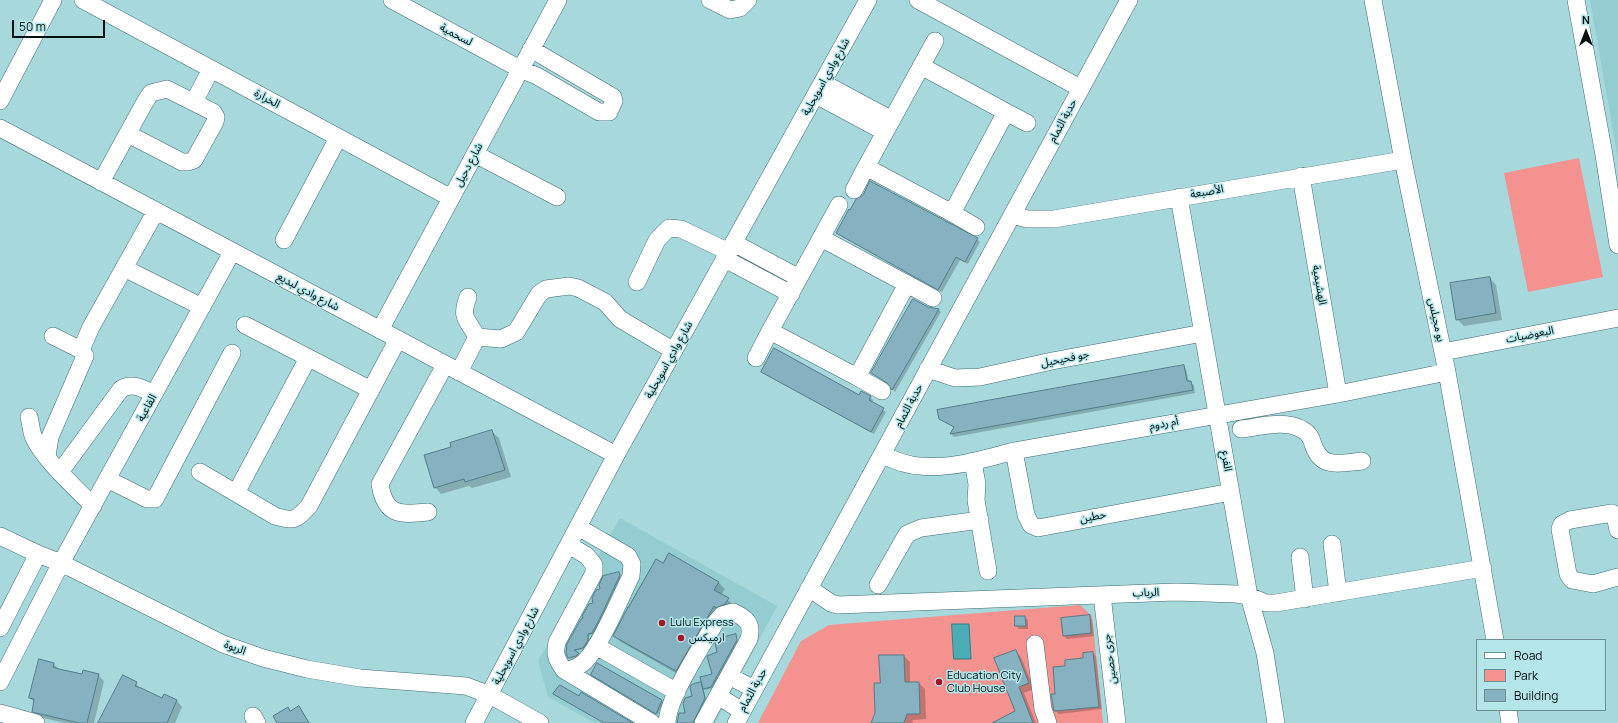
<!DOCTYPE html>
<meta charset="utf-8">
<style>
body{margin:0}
#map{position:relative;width:1618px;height:723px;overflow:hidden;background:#a7d8dc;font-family:Manrope,sans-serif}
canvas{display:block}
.legend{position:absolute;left:1476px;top:639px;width:130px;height:72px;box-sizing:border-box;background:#b4e5e9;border:1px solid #6c8f92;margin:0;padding:5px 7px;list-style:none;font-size:12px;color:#000f10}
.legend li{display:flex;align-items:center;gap:8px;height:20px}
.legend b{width:20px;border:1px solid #6c8f92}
.north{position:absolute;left:1566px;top:12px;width:40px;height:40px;-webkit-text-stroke:3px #b4e5e9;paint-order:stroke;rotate:0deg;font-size:11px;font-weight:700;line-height:16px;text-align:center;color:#000f10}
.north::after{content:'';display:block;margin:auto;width:14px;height:18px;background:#000f10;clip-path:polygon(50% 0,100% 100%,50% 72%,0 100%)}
.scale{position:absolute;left:12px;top:20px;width:93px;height:18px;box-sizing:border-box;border:2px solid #000f10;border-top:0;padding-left:5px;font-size:12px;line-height:14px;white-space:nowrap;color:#000f10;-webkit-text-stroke:3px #b4e5e9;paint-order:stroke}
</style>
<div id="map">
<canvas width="1618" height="723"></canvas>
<ul class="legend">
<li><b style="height:5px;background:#fff"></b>Road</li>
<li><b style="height:11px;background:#f3928e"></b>Park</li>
<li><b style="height:11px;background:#86b1c0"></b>Building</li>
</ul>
<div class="north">N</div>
<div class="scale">50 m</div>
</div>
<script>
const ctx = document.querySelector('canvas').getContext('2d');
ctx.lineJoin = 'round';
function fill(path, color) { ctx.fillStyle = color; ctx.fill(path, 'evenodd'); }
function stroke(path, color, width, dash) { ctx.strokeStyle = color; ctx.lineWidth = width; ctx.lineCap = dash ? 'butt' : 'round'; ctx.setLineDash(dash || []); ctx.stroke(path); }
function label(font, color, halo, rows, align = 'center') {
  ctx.font = font + ' Manrope,"Noto Sans Arabic",sans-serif'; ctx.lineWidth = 3; ctx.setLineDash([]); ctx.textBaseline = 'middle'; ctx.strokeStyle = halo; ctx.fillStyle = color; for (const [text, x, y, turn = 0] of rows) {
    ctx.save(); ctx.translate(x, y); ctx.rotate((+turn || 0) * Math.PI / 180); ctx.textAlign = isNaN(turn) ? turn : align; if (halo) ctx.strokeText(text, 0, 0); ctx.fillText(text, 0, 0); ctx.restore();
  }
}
fill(new Path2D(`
 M1590,0H1618V159Z
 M620,518L777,606L715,723H595L548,697L538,661Z`), '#93cdd2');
fill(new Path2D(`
 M1579,158L1603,277L1528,292L1504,173Z
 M1080,605L1092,616L1103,723H758L801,641L829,625Z`), '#f3928e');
const water = new Path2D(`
 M952,624H969L971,659H954Z`);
fill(water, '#4aacb4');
stroke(water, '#347d83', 1);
fill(new Path2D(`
 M837,233L977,239L980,242L968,264L960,260L942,292Z
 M1490,278L1496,285L1502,320L1464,326L1457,319Z
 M928,308L938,309L941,312L895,392L889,384L872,373Z
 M1183,366L1186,369L1189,382L1194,385L1195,393L954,437L951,434L955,428L940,418Z
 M762,372L859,396L870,397L873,400L872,403L886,412L874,434Z
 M492,432L499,438L511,477L472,488L469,486L441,494L435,487Z
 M669,554L719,583L725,589L721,595L735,606L683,677L621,642L615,636Z
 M619,573L621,577L594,634L589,635V642L584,649L574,651L579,655L570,659L569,657L584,619L601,590Z
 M1089,616L1092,620L1094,636L1067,639L1064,636Z
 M1025,617L1028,620V629H1019L1016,626Z
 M735,635L738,642L713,688L705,690L703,687L706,700L695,723H678L686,714L701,684L703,686L713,675L719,652Z
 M1015,651L1021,657L1034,689L1024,693L1036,723H994L1017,712Z
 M1093,653L1096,656L1102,709L1059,714L1055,711L1057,695L1067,667L1085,659Z
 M904,656L910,662V683H919L925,689L926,719L913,720L912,723H872L876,713L881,684Z
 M54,664L59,670L83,675H98L104,681L94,723H65L39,717L34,711L35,703L30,698Z
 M598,665L662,701L663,702L658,714L593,676Z
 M136,683L141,690L162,699L164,696L177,701L182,707L175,723H99Z
 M298,707L310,723H284L288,709L291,712Z`), '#0003');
const building = new Path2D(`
 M870,181L978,238L965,262L956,257L938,290L836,233L849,209L850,210L856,199L863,195Z
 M1490,277L1496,313L1456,320L1450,283Z
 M913,299L928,307L939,309L892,390L887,383L871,373Z
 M774,348L859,395L861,391L871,396L869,400L884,408L871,432L761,372Z
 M1184,365L1187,381H1191L1193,390L950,434L954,427L939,419L937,410Z
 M492,430L505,470L465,482L464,479L434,488L424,455L451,447L450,443Z
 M669,553L719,582L714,590L729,598L725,604L716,608L714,606L676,671L613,636L628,607V608L656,559L663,563Z
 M619,572L620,575L600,618L592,633L588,634V640L583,648L574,650L579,653L576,656L568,658L566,653L567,644L581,619L583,618L582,616L589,604L593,603L592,598L596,590L600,589L599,585L603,576Z
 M1090,615L1091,633L1063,636L1061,618Z
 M1015,616H1025L1026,626H1015Z
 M736,634L737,640L711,687L703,689L700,677L712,674L707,656L717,652L715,643L717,639Z
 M1016,650L1029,683L1019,687L1033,723H992L1015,711L994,658Z
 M1093,652L1099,707L1054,711L1051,694H1055L1053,667L1065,666V660L1083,658V653Z
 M879,655H904L905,682H919L920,714H907L904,723H871L875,713L874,683H880Z
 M39,659L54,663L53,667L59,669L82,674L83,670L99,674L87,723H79L32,712L34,699L29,698Z
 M597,663L662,700L656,714L591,675Z
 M123,675L137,682L135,686L141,688L162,698L164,694L177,700L167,723H98Z
 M701,682L705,698L693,723H677L679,713H685L683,703L685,698L692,696L690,687L691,685Z
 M560,685L579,696L581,692L633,723H604L553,694Z
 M299,706L309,723H277L273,716L288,707L290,711Z`);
fill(building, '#86b1c0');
stroke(building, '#537c8a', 1);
const minor = new Path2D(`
 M83,0L451,198
 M392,0L520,69L537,76L599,112H609L614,101L613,97L531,49
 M710,0L730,10L740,8L748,0
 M918,0L1080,88
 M1373,0L1403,160L1447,372L1495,640
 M1576,0L1604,155L1618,245
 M921,66L1006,112L952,213L866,167L935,41
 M823,83L892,120
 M816,95L885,132
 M0,101L53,0
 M194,102L211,69
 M1006,112L1027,123
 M0,128L616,455
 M475,154L557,197
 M1301,176L1338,394
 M101,182L145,102L151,93L167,89L213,112L216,117L215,122L194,160L188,162H182L128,134
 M854,190L866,167
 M1179,197L1249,596L1265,653L1276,723
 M952,213L976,227
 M1013,215L1027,219H1054L1403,160
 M821,238L907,284L857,377L770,331L839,205
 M284,240L338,138
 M734,243L799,278
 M725,259L791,294
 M124,268L202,307
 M637,282L657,240L669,228L681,229L729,252
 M907,284L933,298
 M468,297C460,319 467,318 477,337L501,339L516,332L539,294L546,289L569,286L578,288L605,302L620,319L674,351
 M245,325L371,390
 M380,330L558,0
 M81,350L91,327L156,211
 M1443,352L1618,318
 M756,358L770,331
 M928,369L955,378L980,377L1052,361L1203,333
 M459,372L477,337
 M857,377L882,391
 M29,417C31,424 31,432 34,438C44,460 76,488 93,506
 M1241,429C1260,427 1285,419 1303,430C1309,433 1311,438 1313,444C1321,470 1340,463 1362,461
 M1014,451L1026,515L1031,525L1038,528L1231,492
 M882,455C895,460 907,466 920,466C952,469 984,459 1014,451L1338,394L1447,372
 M47,456L50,437L85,356L81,350L53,336
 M973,462L977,484L976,500L988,571
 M60,472L121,389C133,382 143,389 154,394
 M200,472L275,516C294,522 296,520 309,506L398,339
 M107,479L147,499H155L232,353
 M236,493L308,358
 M428,512C400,515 385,516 380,484L445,365
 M1618,530L1615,515L1612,513L1570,520L1562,524L1560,529L1568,574L1572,580L1593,584L1618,577
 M0,536L38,554L61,563L223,644L263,658L307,669L360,678L466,686L490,695L540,723
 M1332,544L1338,593
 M569,545L587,556L594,565V573L557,642C554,655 557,660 564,670L652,723
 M1300,557L1305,599
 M878,585L907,534L921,528L980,520
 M809,588L831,603L838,605L1176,592L1236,594L1249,596L1266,603H1276L1483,568
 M1102,595L1117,723
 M0,628L38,554
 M1035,644L1043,709L1048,723
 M596,646L677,692
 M564,670C572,670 577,668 583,663C599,650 621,596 631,576L632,564L628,556L578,527
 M729,676L754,689
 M0,682L61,563L232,252
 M718,696L742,711
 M1508,710L1510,723
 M0,713L36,723
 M253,716L257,723
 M474,723L616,455L868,0
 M667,723C668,697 701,648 715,623L722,615L733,612C746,618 753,623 749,639L703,723
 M736,723L1129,0`);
stroke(minor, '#3e6c70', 18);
stroke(minor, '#fff', 17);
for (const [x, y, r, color] of [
 [662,623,4,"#aa1428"],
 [681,638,4,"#aa1428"],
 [939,682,4,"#aa1428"]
]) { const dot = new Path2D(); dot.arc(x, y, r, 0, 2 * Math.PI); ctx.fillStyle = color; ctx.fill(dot); stroke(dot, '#b4e5e9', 1.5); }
label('11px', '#000f10', '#b4e5e9', [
 ["لسحمية",456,35,28],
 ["شارع وادي اسويحلية",826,77,-61],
 ["الخرارة",267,99,28],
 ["حدبة الثمام",1063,121,-62],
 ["شارع دحيل",469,165,-62],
 ["الأصبعة",1207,192,-10],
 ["الهشيمية",1319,285,80],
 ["شارع وادي لبديع",308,292,28],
 ["بو مجيلس",1436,320,78],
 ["البعوضيات",1530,335,-11],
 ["جو فحيحيل",1065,359,-11],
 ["شارع وادي اسويحلية",669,360,-61],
 ["حدبة الثمام",909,406,-62],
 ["القاعية",147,408,-61],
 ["أم ردوم",1164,424,-10],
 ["الفرع",1226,461,80],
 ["حطين",1093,517,-11],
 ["الرباب",1146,593,-2],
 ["شارع وادي اسويحلية",516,646,-62],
 ["الربوة",235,648,21],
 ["جرى حصين",1110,659,-97],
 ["حدبة الثمام",753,690,-61]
]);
label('11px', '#000f10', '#b4e5e9', [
 ["Lulu Express",670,623],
 ["ارميكس",689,638],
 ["Education City",947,676],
 ["Club House",947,689]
], 'left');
</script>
